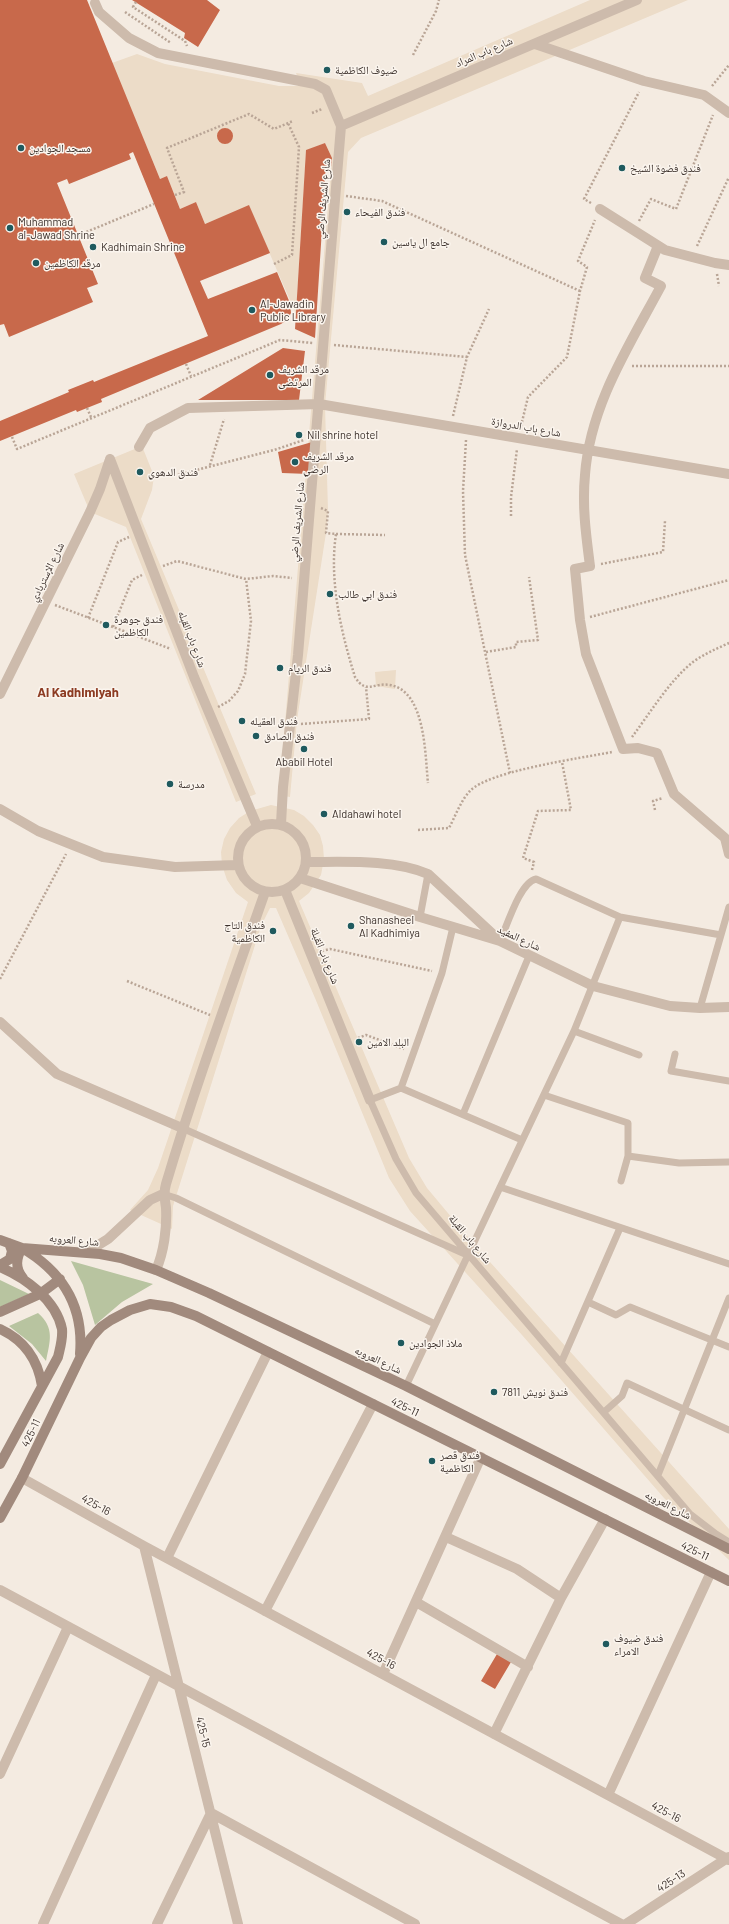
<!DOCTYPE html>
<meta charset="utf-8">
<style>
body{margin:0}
canvas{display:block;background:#f4ebe1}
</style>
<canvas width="729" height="1924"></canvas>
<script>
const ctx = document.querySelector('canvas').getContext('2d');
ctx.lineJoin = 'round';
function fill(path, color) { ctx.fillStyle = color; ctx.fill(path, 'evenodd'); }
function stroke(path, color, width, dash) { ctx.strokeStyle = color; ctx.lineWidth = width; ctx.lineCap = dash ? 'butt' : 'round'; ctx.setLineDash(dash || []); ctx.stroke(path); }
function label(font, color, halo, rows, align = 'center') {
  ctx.font = font + ' Barlow,"Noto Naskh Arabic",sans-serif'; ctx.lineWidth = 3; ctx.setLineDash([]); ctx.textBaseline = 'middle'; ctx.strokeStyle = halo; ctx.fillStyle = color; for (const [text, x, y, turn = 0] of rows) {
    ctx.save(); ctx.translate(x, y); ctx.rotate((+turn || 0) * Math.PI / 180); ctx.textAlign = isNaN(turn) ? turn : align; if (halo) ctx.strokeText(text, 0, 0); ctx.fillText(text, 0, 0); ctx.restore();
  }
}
fill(new Path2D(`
 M71,1261L153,1284L122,1302L95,1325L83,1285Z
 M0,1280L29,1294L0,1307Z
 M38,1313C55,1328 50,1341 46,1361L32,1344L9,1326Z`), '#b8c4a0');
fill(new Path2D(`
 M590,0H688L361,138L348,152L325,405L328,511L326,533L297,720L290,797L279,795L332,158L325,143L306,151L296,314L249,206L205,224L196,202L180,209L167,176L160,179L112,63L137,54L165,64L279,86H301L296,73L362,83L368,96Z
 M142,446L154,476L152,490L141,519L256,794L236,802L126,527L90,512L74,474Z
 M396,670L395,689L376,686L375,672Z
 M271,805L294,810L304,816L313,825L320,835L323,846L324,859L321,875L309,893L299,901L409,1158L427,1188L473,1243L729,1529V1560L664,1498L522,1335L410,1211L389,1178L315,998L276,908H270L261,926L173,1206L172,1229L130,1210L148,1190L158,1168L248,902L236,893L227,880L222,865L221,852L224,839L230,828L239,818L250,811Z`), '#ecdcc8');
fill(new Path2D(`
 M0,0H87L160,179L167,176L180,209L196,202L205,224L249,205L270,253L200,281L208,299L277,272L290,303L291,313L287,320L281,324L101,399L102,402L77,412L76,410L0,441V421L69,392L68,390L93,380L94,382L208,336L133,152L129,154L131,159L69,184L67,179L57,183L98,284L87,288L93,302L9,337L4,324L0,325Z
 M132,0H207L220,10L198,47L184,38L185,33Z
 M217 136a8 8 0 1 1 16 0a8 8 0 1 1-16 0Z
 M325,143L332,158L331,167L326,166L315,338L295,329L306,150Z
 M283,348L305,351L299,400H198Z
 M312,442L309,474L282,473L278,452Z
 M497,1654L511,1662L495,1689L481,1681Z`), '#c8694b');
stroke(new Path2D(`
 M136,2L133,7L185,41L187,46
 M125,12L171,43
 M413,55L436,11L439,0
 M712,86L729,65
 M312,113L322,109
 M175,195L184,192L167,148L249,114L274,129L293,121
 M346,196L382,201L580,291
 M591,203L584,199L639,92
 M639,221L651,199L676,209L713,115
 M79,235L154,204
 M697,246L729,177
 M274,264L292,255L299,147L288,123
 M717,274L719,286
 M334,345L467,357
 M186,364L191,376
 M632,366H729
 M87,408L91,417
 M453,416L467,357L489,309
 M521,426L528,397L567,357L580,291L587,267L578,261L595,220
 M12,437L17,449L280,340L313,343
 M466,440L463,491L465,555L510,773
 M210,465L224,419
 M154,476L177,475L274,450L304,440
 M321,508L328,511L326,533L336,534C329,581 341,632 355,677C366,695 374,682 390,685C426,691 425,756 428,783
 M511,516V497L517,449
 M336,534L385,535
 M601,564L663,552L665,521
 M163,566L177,561L246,579L273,576L292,578
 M55,605L171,649
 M590,617L729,580
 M88,618L118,542L129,537
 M113,627L132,580L142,575
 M486,652L516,647V642L538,640L529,577
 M218,707L229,701L238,691L245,674L251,621L246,579
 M301,724L369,719L366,687
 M632,737C650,713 670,680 693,662C704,654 716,649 729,643
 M655,810L653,801L663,798
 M418,830L449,828C455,817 461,800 470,791C488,771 582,758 612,752
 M532,870L534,862L523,858L538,811L571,810L562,762
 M322,951L330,949L432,971
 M0,979L66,854
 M127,981L210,1015
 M358,1038L366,1035L404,1049`), '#b9a596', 2.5, [2, 2]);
stroke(new Path2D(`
 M420,917L428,874
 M500,941C507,926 520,882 536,879L620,917L721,935
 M700,1008L729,907
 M574,1031L639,1055
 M675,1054L671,1071L729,1081
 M401,1088L442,973L453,927
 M544,1095L628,1123V1156
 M463,1114L529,956
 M182,1128L465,1254
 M522,1140L401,1088L370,1100L396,1159L416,1193L690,1514L716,1534L729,1542
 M621,1181L628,1156L679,1163L729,1162
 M500,1187L729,1264
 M163,1194L176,1198L435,1324
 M588,1302L616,1315L630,1307L729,1347
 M561,1363L620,1228
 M406,1386L574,1031L620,917
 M604,1412L622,1396L627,1383L729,1430
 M658,1475L729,1298`), '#cdbbac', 7);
stroke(new Path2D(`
 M95,3L99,12L129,38L158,53L315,84L326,90L341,126L298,655L283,787L281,824
 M535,44L644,81L704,95L729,113
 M341,126L637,0
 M600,209L665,250L715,263L729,265
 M658,246L645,278L661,286C629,346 590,405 585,475C582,506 586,535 590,566L575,569L580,620L586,654L623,749L638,748L657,753L674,794L725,838L729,854
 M139,447L150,428L188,408L319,404L729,474
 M110,459L194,677L257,826
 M0,694L90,512L100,489L110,459
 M0,809L38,831L103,857L175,867L237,865
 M238 858a34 34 0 1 1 68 0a34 34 0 1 1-68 0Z
 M306,862C344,862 394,859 428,874L499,940
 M300,878L420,917L500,941L593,986L670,1006L700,1008L729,1007
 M285,890L370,1100
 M0,1022L57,1074L182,1128
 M87,1252L108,1239L150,1200L163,1194
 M156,1270C164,1252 167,1228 166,1208C165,1199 163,1194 166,1184C195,1086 231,989 265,892
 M22,1478L144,1546L729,1860
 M446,1537L517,1569L561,1598
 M144,1546L238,1924
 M167,1558L268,1352
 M0,1590L621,1924
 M416,1602L528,1667
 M265,1611L373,1404
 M383,1674L481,1457
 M494,1734L561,1598L605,1519
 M0,1774L68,1627
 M608,1795L711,1572
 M43,1924L156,1675
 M157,1924L211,1813L415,1924
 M626,1924L729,1857`), '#cdbbac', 10);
stroke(new Path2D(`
 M0,1240L22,1248L100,1254L121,1258L156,1270L209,1293L406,1386L729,1549
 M0,1265L10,1259L12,1251L9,1243
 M0,1267C26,1278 56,1300 62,1329C63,1339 60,1348 58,1357L0,1464
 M23,1278C15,1269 16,1258 22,1248C63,1272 84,1306 80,1354
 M0,1312L40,1294L60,1279
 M0,1329C24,1340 38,1360 42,1386
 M0,1518L22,1478L80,1358L91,1338L101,1327L111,1320L130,1310L150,1304L171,1307L196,1316L729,1581`), '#a18a7d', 10);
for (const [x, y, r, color] of [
 [327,70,4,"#1f5a5e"],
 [21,148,4,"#1f5a5e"],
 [622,168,4,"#1f5a5e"],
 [347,212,4,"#1f5a5e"],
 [10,228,4,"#1f5a5e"],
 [384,242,4,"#1f5a5e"],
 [93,247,4,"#1f5a5e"],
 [36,263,4,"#1f5a5e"],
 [252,310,4,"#1f5a5e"],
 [270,375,4,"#1f5a5e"],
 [299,435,4,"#1f5a5e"],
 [295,462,4,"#1f5a5e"],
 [140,472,4,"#1f5a5e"],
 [330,594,4,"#1f5a5e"],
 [106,625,4,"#1f5a5e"],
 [280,668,4,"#1f5a5e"],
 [242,721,4,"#1f5a5e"],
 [256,736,4,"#1f5a5e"],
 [304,749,4,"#1f5a5e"],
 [170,784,4,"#1f5a5e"],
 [324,814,4,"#1f5a5e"],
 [351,926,4,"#1f5a5e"],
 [273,931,4,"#1f5a5e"],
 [359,1042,4,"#1f5a5e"],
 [401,1343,4,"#1f5a5e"],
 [494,1392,4,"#1f5a5e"],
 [432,1461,4,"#1f5a5e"],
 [606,1644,4,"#1f5a5e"]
]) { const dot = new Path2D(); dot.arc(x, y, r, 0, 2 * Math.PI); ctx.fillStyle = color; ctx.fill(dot); stroke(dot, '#fbf5ee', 1.5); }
label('11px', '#3b302b', '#fbf5ee', [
 ["شارع باب المراد",484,52,-23],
 ["شارع الشريف الرضي",323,199,-85],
 ["شارع باب الدروازة",526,427,10],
 ["شارع الشريف الرضي",297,522,-85],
 ["شارع الإستربادي",47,572,-64],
 ["شارع باب القبله",192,639,69],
 ["شارع المفيد",519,938,25],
 ["شارع باب القبلة",325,956,68],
 ["شارع باب القبلة",470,1239,50],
 ["شارع العروبه",74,1240,5],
 ["شارع العروبه",378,1360,25],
 ["425-11",405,1407,26],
 ["425-11",31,1433,-64],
 ["425-16",96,1505,29],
 ["شارع العروبه",668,1505,27],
 ["425-11",695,1551,26],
 ["425-16",381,1659,28],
 ["425-15",203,1732,76],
 ["425-16",666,1812,28],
 ["425-13",671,1881,-33]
]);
label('11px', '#3b302b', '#fbf5ee', [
 ["ضيوف الكاظمية",335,70],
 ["مسجد الجوادين",29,148],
 ["فندق فضوة الشيخ",630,168],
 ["فندق الفيحاء",355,212],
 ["Muhammad",18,222],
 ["al-Jawad Shrine",18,235],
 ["جامع ال ياسين",392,242],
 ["Kadhimain Shrine",101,247],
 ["مرقد الكاظمين",44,263],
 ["Al-Jawadin",260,304],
 ["Public Library",260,317],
 ["مرقد الشريف",278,369],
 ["المرتضى",278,382],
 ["Nil shrine hotel",307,435],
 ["مرقد الشريف",303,456],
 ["الرضي",303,469],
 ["فندق الدهوي",148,472],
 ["فندق ابي طالب",338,594],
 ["فندق جوهرة",114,619],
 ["الكاظمين",114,632],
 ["فندق الريام",288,668],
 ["فندق العقيله",250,721],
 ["فندق الصادق",264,736],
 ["Ababil Hotel",304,762,"center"],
 ["مدرسة",178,784],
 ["Aldahawi hotel",332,814],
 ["Shanasheel",359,920],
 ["Al Kadhimiya",359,933],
 ["فندق التاج",265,925,"right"],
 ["الكاظمية",265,938,"right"],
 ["البلد الامين",367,1042],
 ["ملاذ الجوادين",409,1343],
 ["فندق نويش 7811",502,1392],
 ["فندق قصر",440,1455],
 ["الكاظمية",440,1468],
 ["فندق ضيوف",614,1638],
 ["الامراء",614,1651]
], 'left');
label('bold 13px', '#8c3b22', '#fbf5ee', [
 ["Al Kadhimiyah",78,693]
]);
</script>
